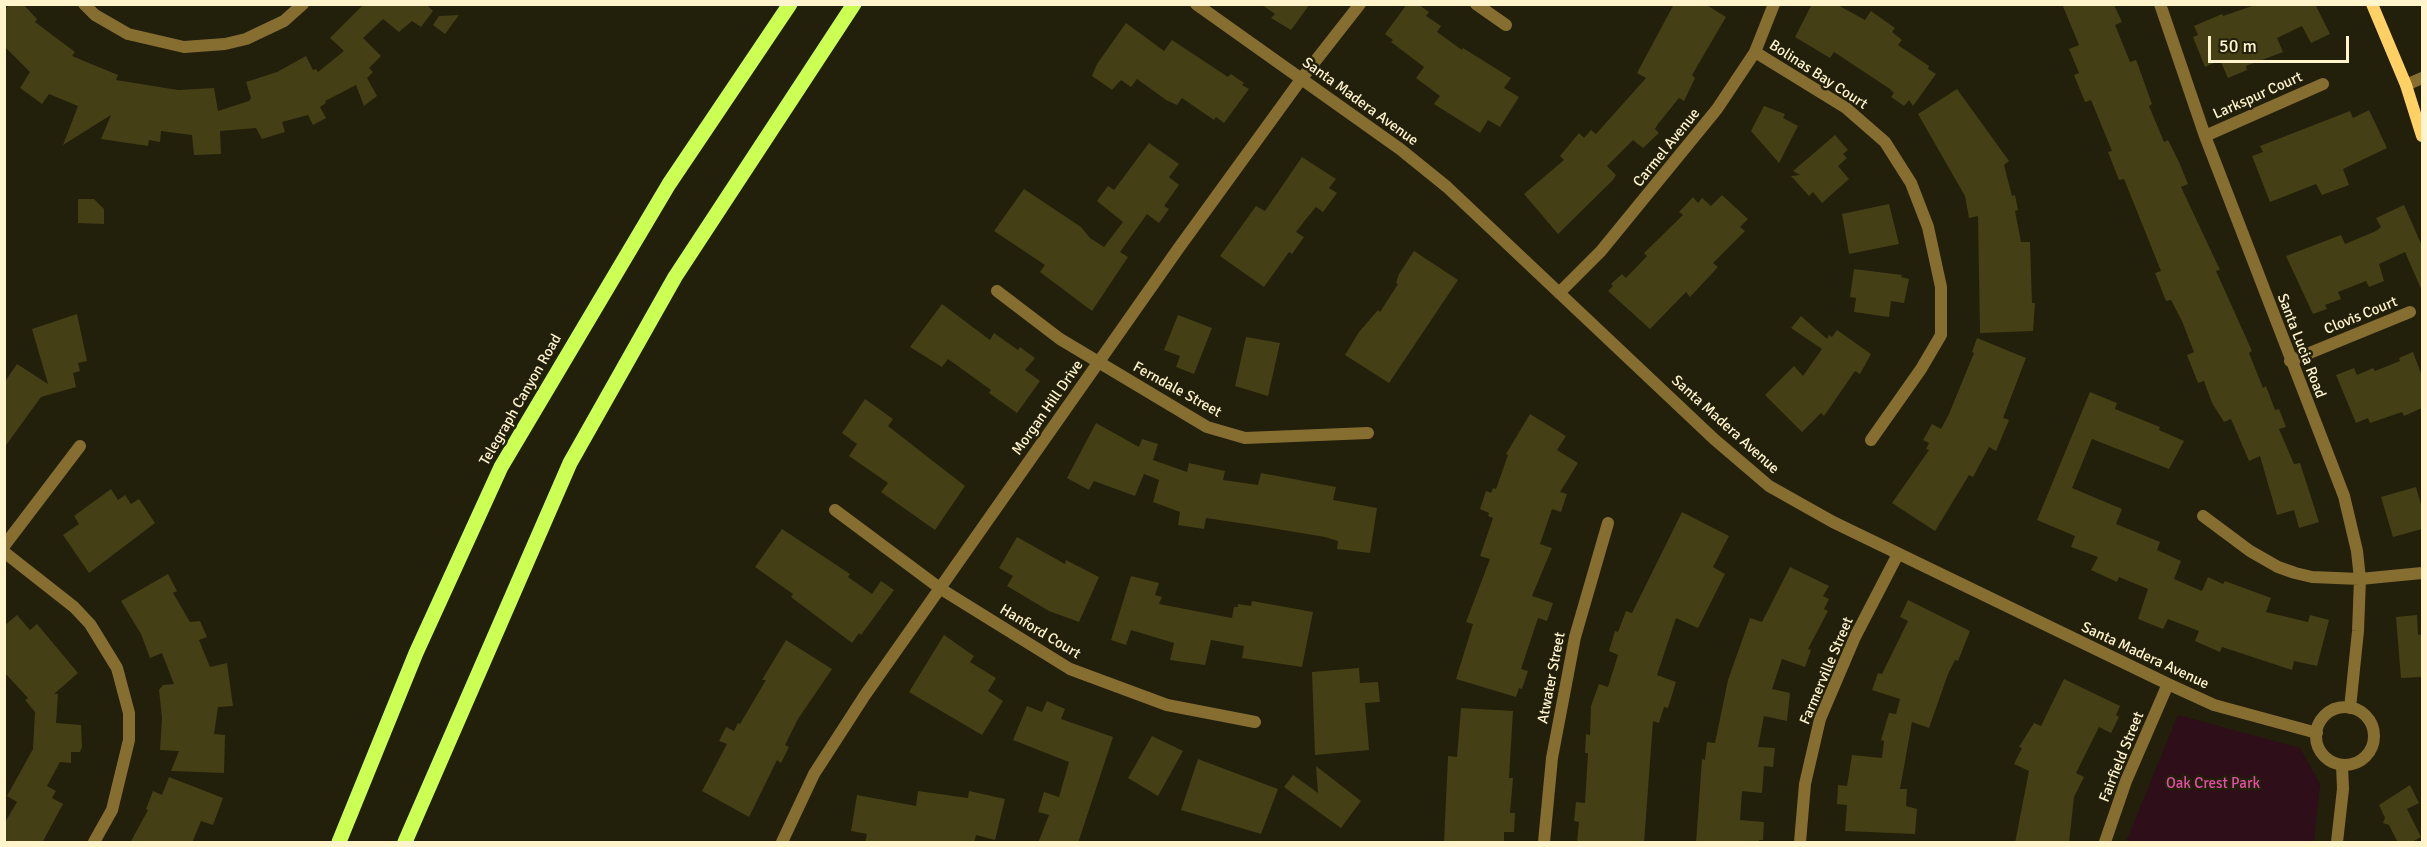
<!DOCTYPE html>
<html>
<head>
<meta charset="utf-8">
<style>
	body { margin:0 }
	#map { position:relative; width:2427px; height:847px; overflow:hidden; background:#221f0b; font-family:Signika,sans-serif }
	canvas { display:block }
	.frame { position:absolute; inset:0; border:6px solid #fff4cc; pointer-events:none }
	.scale { position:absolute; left:2208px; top:36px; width:141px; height:27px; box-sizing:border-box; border:3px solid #fff4cc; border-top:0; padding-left:8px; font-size:18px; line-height:21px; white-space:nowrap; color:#fff4cc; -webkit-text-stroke:4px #221f0b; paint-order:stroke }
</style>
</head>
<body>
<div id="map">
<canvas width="2427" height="847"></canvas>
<div class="frame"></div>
<div class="scale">50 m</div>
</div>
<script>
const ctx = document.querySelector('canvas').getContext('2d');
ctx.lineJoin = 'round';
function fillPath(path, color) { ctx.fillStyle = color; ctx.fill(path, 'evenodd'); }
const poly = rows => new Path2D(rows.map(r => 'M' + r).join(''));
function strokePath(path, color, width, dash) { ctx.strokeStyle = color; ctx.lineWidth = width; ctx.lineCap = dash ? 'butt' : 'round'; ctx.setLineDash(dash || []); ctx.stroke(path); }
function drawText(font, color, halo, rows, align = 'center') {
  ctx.font = font + ' Signika,sans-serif'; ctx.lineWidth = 5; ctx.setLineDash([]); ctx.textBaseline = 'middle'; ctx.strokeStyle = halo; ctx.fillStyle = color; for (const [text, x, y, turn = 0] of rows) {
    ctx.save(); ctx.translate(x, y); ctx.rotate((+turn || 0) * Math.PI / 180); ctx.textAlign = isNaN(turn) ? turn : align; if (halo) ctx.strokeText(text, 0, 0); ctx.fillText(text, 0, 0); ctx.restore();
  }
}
fillPath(poly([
	[2178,715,2300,748,2320,784,2314,842,2126,842]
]), '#2d0e19');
fillPath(poly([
	[10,4,23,4,37,19,35,22,75,52,72,56,118,75,116,80,178,90,214,88,218,111,249,101,251,98,246,82,277,72,306,56,313,70,316,69,318,72,344,51,330,38,364,4,426,4,433,11,421,27,412,21,399,32,383,19,363,38,381,56,369,68,373,72,367,78,377,96,364,106,356,85,325,101,326,103,320,107,326,118,313,125,308,115,282,122,285,132,262,139,256,128,220,131,221,154,194,155,192,135,161,131,160,142,149,140,148,146,101,139,111,115,63,145,78,106,49,94,42,104,20,88,30,72,4,46,4,10],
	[1261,4,1310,4,1291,30,1271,18,1275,14],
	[1407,4,1418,4,1429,12,1426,16,1441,26,1437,32,1462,50,1463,48,1511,78,1504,88,1519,97,1500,127,1488,120,1480,133,1434,104,1440,96,1416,78,1424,67,1391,42,1393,40,1385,34],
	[1674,4,1705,4,1726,17,1692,75,1695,78,1684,101,1679,98,1658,124,1655,129,1659,133,1643,148,1633,140,1607,166,1616,175,1613,180,1558,234,1524,194,1564,160,1560,156,1579,133,1584,138,1591,130,1596,134,1646,78,1637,73],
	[1812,4,1836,4,1865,20,1871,11,1895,28,1892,32,1902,40,1898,45,1929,66,1928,69,1936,74,1913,106,1909,100,1904,106,1891,97,1894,93,1890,89,1834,52,1830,58,1795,37],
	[2062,4,2114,5,2122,22,2115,25,2130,62,2136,60,2138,65,2152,104,2149,106,2164,142,2168,140,2179,162,2188,184,2181,187,2220,270,2216,271,2252,351,2249,353,2263,388,2266,386,2275,410,2279,409,2286,427,2279,429,2294,464,2300,463,2319,522,2299,528,2294,510,2277,515,2260,456,2249,461,2231,419,2224,422,2212,403,2204,381,2198,383,2187,355,2194,352,2182,321,2171,300,2166,301,2155,273,2161,271,2124,179,2119,180,2108,152,2112,151,2091,100,2085,102,2074,75,2079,73,2069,49,2079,45],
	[2258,4,2315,4,2330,34,2311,43,2302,26,2277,38,2283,52,2246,66,2247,70,2228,78,2220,60,2205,67,2193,37,2198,35,2194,26,2222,14,2223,16],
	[459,15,445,34,433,25,439,16],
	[1126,23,1164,51,1172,40,1228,77,1231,74,1244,83,1242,85,1249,89,1224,123,1216,117,1214,120,1182,98,1177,105,1166,100,1137,79,1131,87,1121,80,1112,90,1092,76,1097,64],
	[1957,89,2009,161,2004,165,2012,196,2015,195,2018,210,2015,211,2021,242,2030,242,2032,303,2035,303,2033,331,1980,333,1978,216,1969,218,1965,196,1918,114],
	[1764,106,1785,114,1783,118,1798,126,1779,163,1751,131],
	[2369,110,2387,148,2343,169,2349,185,2322,195,2316,184,2270,202,2252,156,2263,152,2260,146,2350,111,2353,118],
	[1835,135,1848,150,1843,154,1847,158,1838,166,1849,179,1822,203,1813,192,1809,196,1791,176,1800,175,1793,171],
	[1149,143,1179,164,1169,177,1179,185,1164,206,1169,209,1159,223,1147,214,1120,252,1128,257,1092,311,1040,272,1045,265,994,231,1024,189,1081,227,1090,238,1104,247,1123,222,1097,201,1108,186,1114,190],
	[1302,157,1336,179,1329,188,1337,193,1323,212,1316,207,1306,219,1296,232,1304,237,1292,254,1289,252,1264,287,1220,256,1256,206,1265,211],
	[1722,195,1748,219,1740,227,1745,231,1713,263,1718,267,1690,297,1686,292,1650,329,1608,291,1613,286,1611,284,1622,274,1626,278,1647,256,1644,253,1683,215,1679,212,1693,197,1698,203,1702,198,1711,206],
	[78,199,94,199,104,209,104,224,78,223],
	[1889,204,1899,244,1849,254,1842,214],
	[2404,205,2422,246,2422,291,2405,252,2379,264,2384,281,2369,287,2366,281,2338,292,2341,299,2325,305,2327,309,2313,314,2286,256,2341,235,2345,244,2376,231,2381,227,2376,218],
	[1414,251,1458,280,1389,383,1345,355,1359,332,1378,310,1380,312,1398,284,1396,283,1399,274],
	[1854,269,1902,275,1901,277,1909,279,1904,303,1891,301,1889,317,1854,312,1856,298,1850,297],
	[942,304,990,340,994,333,1018,350,1020,347,1035,358,1025,370,1040,381,1017,413,989,393,991,390,948,359,942,367,910,347],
	[77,314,87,361,78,363,80,371,73,373,76,387,41,397,4,448,4,383,17,364,48,384,32,329],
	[1178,315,1212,328,1194,374,1176,367,1180,356,1164,350],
	[1801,316,1827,339,1829,335,1832,337,1837,330,1871,354,1860,374,1855,371,1824,416,1821,413,1802,432,1765,395,1794,366,1803,376,1822,349,1791,328],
	[1246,337,1280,343,1268,396,1235,386],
	[1977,338,2026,358,2003,418,2009,420,1996,451,1989,447,1973,477,1969,475,1935,531,1892,503,1929,450,1926,449,1929,443,1923,440,1932,424,1941,429,1949,414,1974,353,1972,352],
	[2413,352,2422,376,2422,408,2404,416,2402,412,2370,423,2368,418,2356,423,2336,375,2354,368,2357,375,2373,368,2375,371,2400,361,2399,358],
	[2090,392,2117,403,2115,409,2160,427,2159,430,2184,441,2169,469,2092,439,2072,488,2122,509,2116,524,2160,542,2157,550,2181,561,2174,579,2202,591,2208,577,2223,584,2225,581,2271,598,2266,612,2308,622,2310,615,2329,620,2317,666,2294,661,2292,670,2222,647,2220,652,2195,641,2199,631,2168,619,2163,629,2138,619,2148,589,2119,577,2117,582,2091,570,2098,557,2071,547,2075,536,2037,520],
	[865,399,893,419,888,426,965,486,935,530,881,492,888,483,849,456,857,444,842,433],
	[1530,414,1566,436,1557,450,1578,463,1560,492,1567,494,1561,512,1552,509,1540,544,1552,548,1532,596,1553,603,1547,621,1538,618,1521,669,1528,671,1522,689,1519,688,1516,697,1456,679,1473,624,1466,622,1490,559,1480,556,1493,518,1488,516,1489,513,1480,509,1486,491,1491,493,1493,488,1496,489,1508,455,1506,454],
	[1096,423,1139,447,1142,439,1158,444,1153,460,1187,472,1189,463,1225,471,1223,480,1258,485,1261,473,1336,487,1333,500,1377,508,1370,553,1337,549,1338,541,1325,537,1259,526,1206,518,1204,529,1178,525,1180,512,1153,502,1159,480,1144,474,1135,496,1094,481,1089,490,1067,478],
	[2416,487,2422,508,2422,529,2393,537,2381,497],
	[111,489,118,500,125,495,131,504,139,499,155,523,89,573,63,535,79,524,74,516],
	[1682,512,1729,536,1713,567,1725,574,1698,628,1676,618,1657,675,1676,682,1668,708,1664,707,1659,723,1653,721,1644,843,1577,843,1579,822,1574,821,1576,802,1585,803,1588,753,1585,753,1586,734,1590,735,1591,706,1599,684,1608,687,1618,655,1609,651,1615,631,1618,632,1626,611,1632,613],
	[782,529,850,574,848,577,872,594,881,581,894,590,861,635,859,633,852,643,791,597,793,594,755,567],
	[1017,537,1065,564,1066,560,1099,577,1079,622,1049,611,1007,586,1013,576,999,568],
	[1790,567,1829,586,1823,596,1829,599,1824,609,1828,611,1808,649,1811,650,1805,667,1782,659,1772,689,1790,693,1787,721,1764,716,1758,747,1775,748,1773,767,1764,766,1762,793,1742,791,1740,820,1764,822,1763,840,1759,840,1759,843,1696,843,1702,759,1705,760,1707,742,1715,743,1728,680,1750,618,1762,622],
	[168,574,177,591,173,593,190,622,200,621,207,637,199,640,210,667,227,663,233,706,218,707,214,734,225,735,224,773,171,771,179,751,160,750,162,718,159,690,163,685,174,684,162,653,150,658,141,634,121,601],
	[1131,576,1159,583,1155,595,1162,597,1159,604,1232,618,1234,607,1238,607,1238,604,1251,606,1252,601,1313,612,1302,667,1242,658,1244,646,1211,640,1205,665,1170,660,1174,643,1131,630,1126,645,1111,640],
	[1908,600,1970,631,1958,661,1955,660,1948,674,1929,728,1912,722,1900,789,1907,789,1906,806,1917,809,1915,834,1845,831,1847,805,1837,804,1838,785,1847,786,1852,755,1882,758,1884,741,1881,740,1889,713,1896,714,1900,699,1872,690,1878,673,1882,674,1908,621,1900,617],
	[17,615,30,630,37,624,78,673,54,694,58,694,56,723,81,725,82,747,80,752,71,752,71,763,60,762,47,786,56,791,52,798,63,804,42,843,4,843,4,824,17,802,7,796,33,749,35,712,25,700,28,698,4,672,4,626],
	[2417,615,2418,635,2422,634,2422,677,2401,678,2396,617],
	[944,635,974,656,970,662,996,678,988,691,1003,701,982,735,909,692],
	[786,640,832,669,798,719,785,745,789,747,781,763,777,760,749,817,702,791,727,744,719,741,726,727,734,731,738,723,740,724,766,680,762,680],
	[1359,668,1360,683,1378,682,1380,702,1365,703,1369,750,1315,755,1312,672],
	[2064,679,2120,706,2116,715,2119,717,2111,733,2099,727,2076,773,2084,777,2074,797,2069,843,2015,843,2029,771,2014,764,2022,748,2019,747,2034,723,2041,726],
	[1047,701,1065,709,1061,719,1113,737,1078,843,1038,843,1049,815,1038,812,1044,792,1059,797,1069,762,1013,740,1027,706,1042,712],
	[1461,708,1513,711,1509,778,1513,778,1510,813,1515,813,1514,832,1504,832,1504,843,1444,843,1448,756,1457,757],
	[1152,736,1183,751,1158,796,1128,778],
	[1198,759,1278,789,1261,834,1181,810],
	[1316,766,1361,801,1341,828,1284,787,1293,775,1318,793],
	[169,777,223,798,213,825,201,821,192,843,130,843,148,810,146,809,153,791,162,795],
	[2410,785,2419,803,2407,809,2421,837,2410,843,2398,843,2389,825,2383,823,2385,818,2379,805],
	[918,791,968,798,969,791,1005,799,995,840,976,835,974,843,865,843,867,834,851,831,857,795,916,806]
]), '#453f15');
strokePath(poly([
	[84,4,95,15,128,34,184,47,225,44,246,39,284,21,303,4],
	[1196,4,1400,149,1447,187,1714,439,1769,486,1833,522,2168,684,2214,705,2317,733],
	[1476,4,1506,25],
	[2160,4,2205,136,2344,496,2357,551,2360,579,2358,631,2350,708],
	[1755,52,1846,108,1885,142,1911,183,1928,227,1941,287,1941,335,1921,369,1871,440],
	[2406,85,2422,78],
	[2205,136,2323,84],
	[997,291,1060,339,1207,427,1245,438,1368,433],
	[1559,293,1601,251,1717,109,1755,52,1774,4],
	[2290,361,2410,312],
	[835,510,941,589,1070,669,1167,705,1255,722],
	[2203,516,2250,551,2278,567,2295,573,2312,577,2360,579,2422,573],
	[4,546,80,446],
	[4,552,74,607,90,624,117,668,129,713,129,740,112,810,94,842],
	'2316 736a29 29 0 1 1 58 0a29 29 0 1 1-58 0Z',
	[782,842,814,774,865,695,1178,249,1302,78,1360,4],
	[1544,842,1552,758,1575,637,1608,523],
	[1800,842,1805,784,1820,719,1855,637,1898,554],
	[2105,842,2126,781,2168,684],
	[2337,842,2343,789,2342,765]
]), '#866e31', 12);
strokePath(poly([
	[2372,4,2406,85,2422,136]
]), '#ffd063', 12);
strokePath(poly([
	[339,842,416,653,501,467,669,184,790,4],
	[405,842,570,463,675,277,854,4]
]), '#cbff53', 15);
drawText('15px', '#fff4cc', '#221f0b', [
	["Bolinas Bay Court",1818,75,33],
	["Larkspur Court",2258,96,-24],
	["Santa Madera Avenue",1360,102,36],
	["Carmel Avenue",1667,148,-51],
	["Clovis Court",2361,316,-22],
	["Santa Lucia Road",2301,346,69],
	["Ferndale Street",1177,390,29],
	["Telegraph Canyon Road",521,400,-60],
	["Morgan Hill Drive",1048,408,-55],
	["Santa Madera Avenue",1725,425,42],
	["Hanford Court",1040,632,31],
	["Santa Madera Avenue",2145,656,25],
	["Farmerville Street",1827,671,-67],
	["Atwater Street",1552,678,-79],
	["Fairfield Street",2122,757,-68]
]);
drawText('15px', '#ea4da7', '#221f0b', [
	["Oak Crest Park",2213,784]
]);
</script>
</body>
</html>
